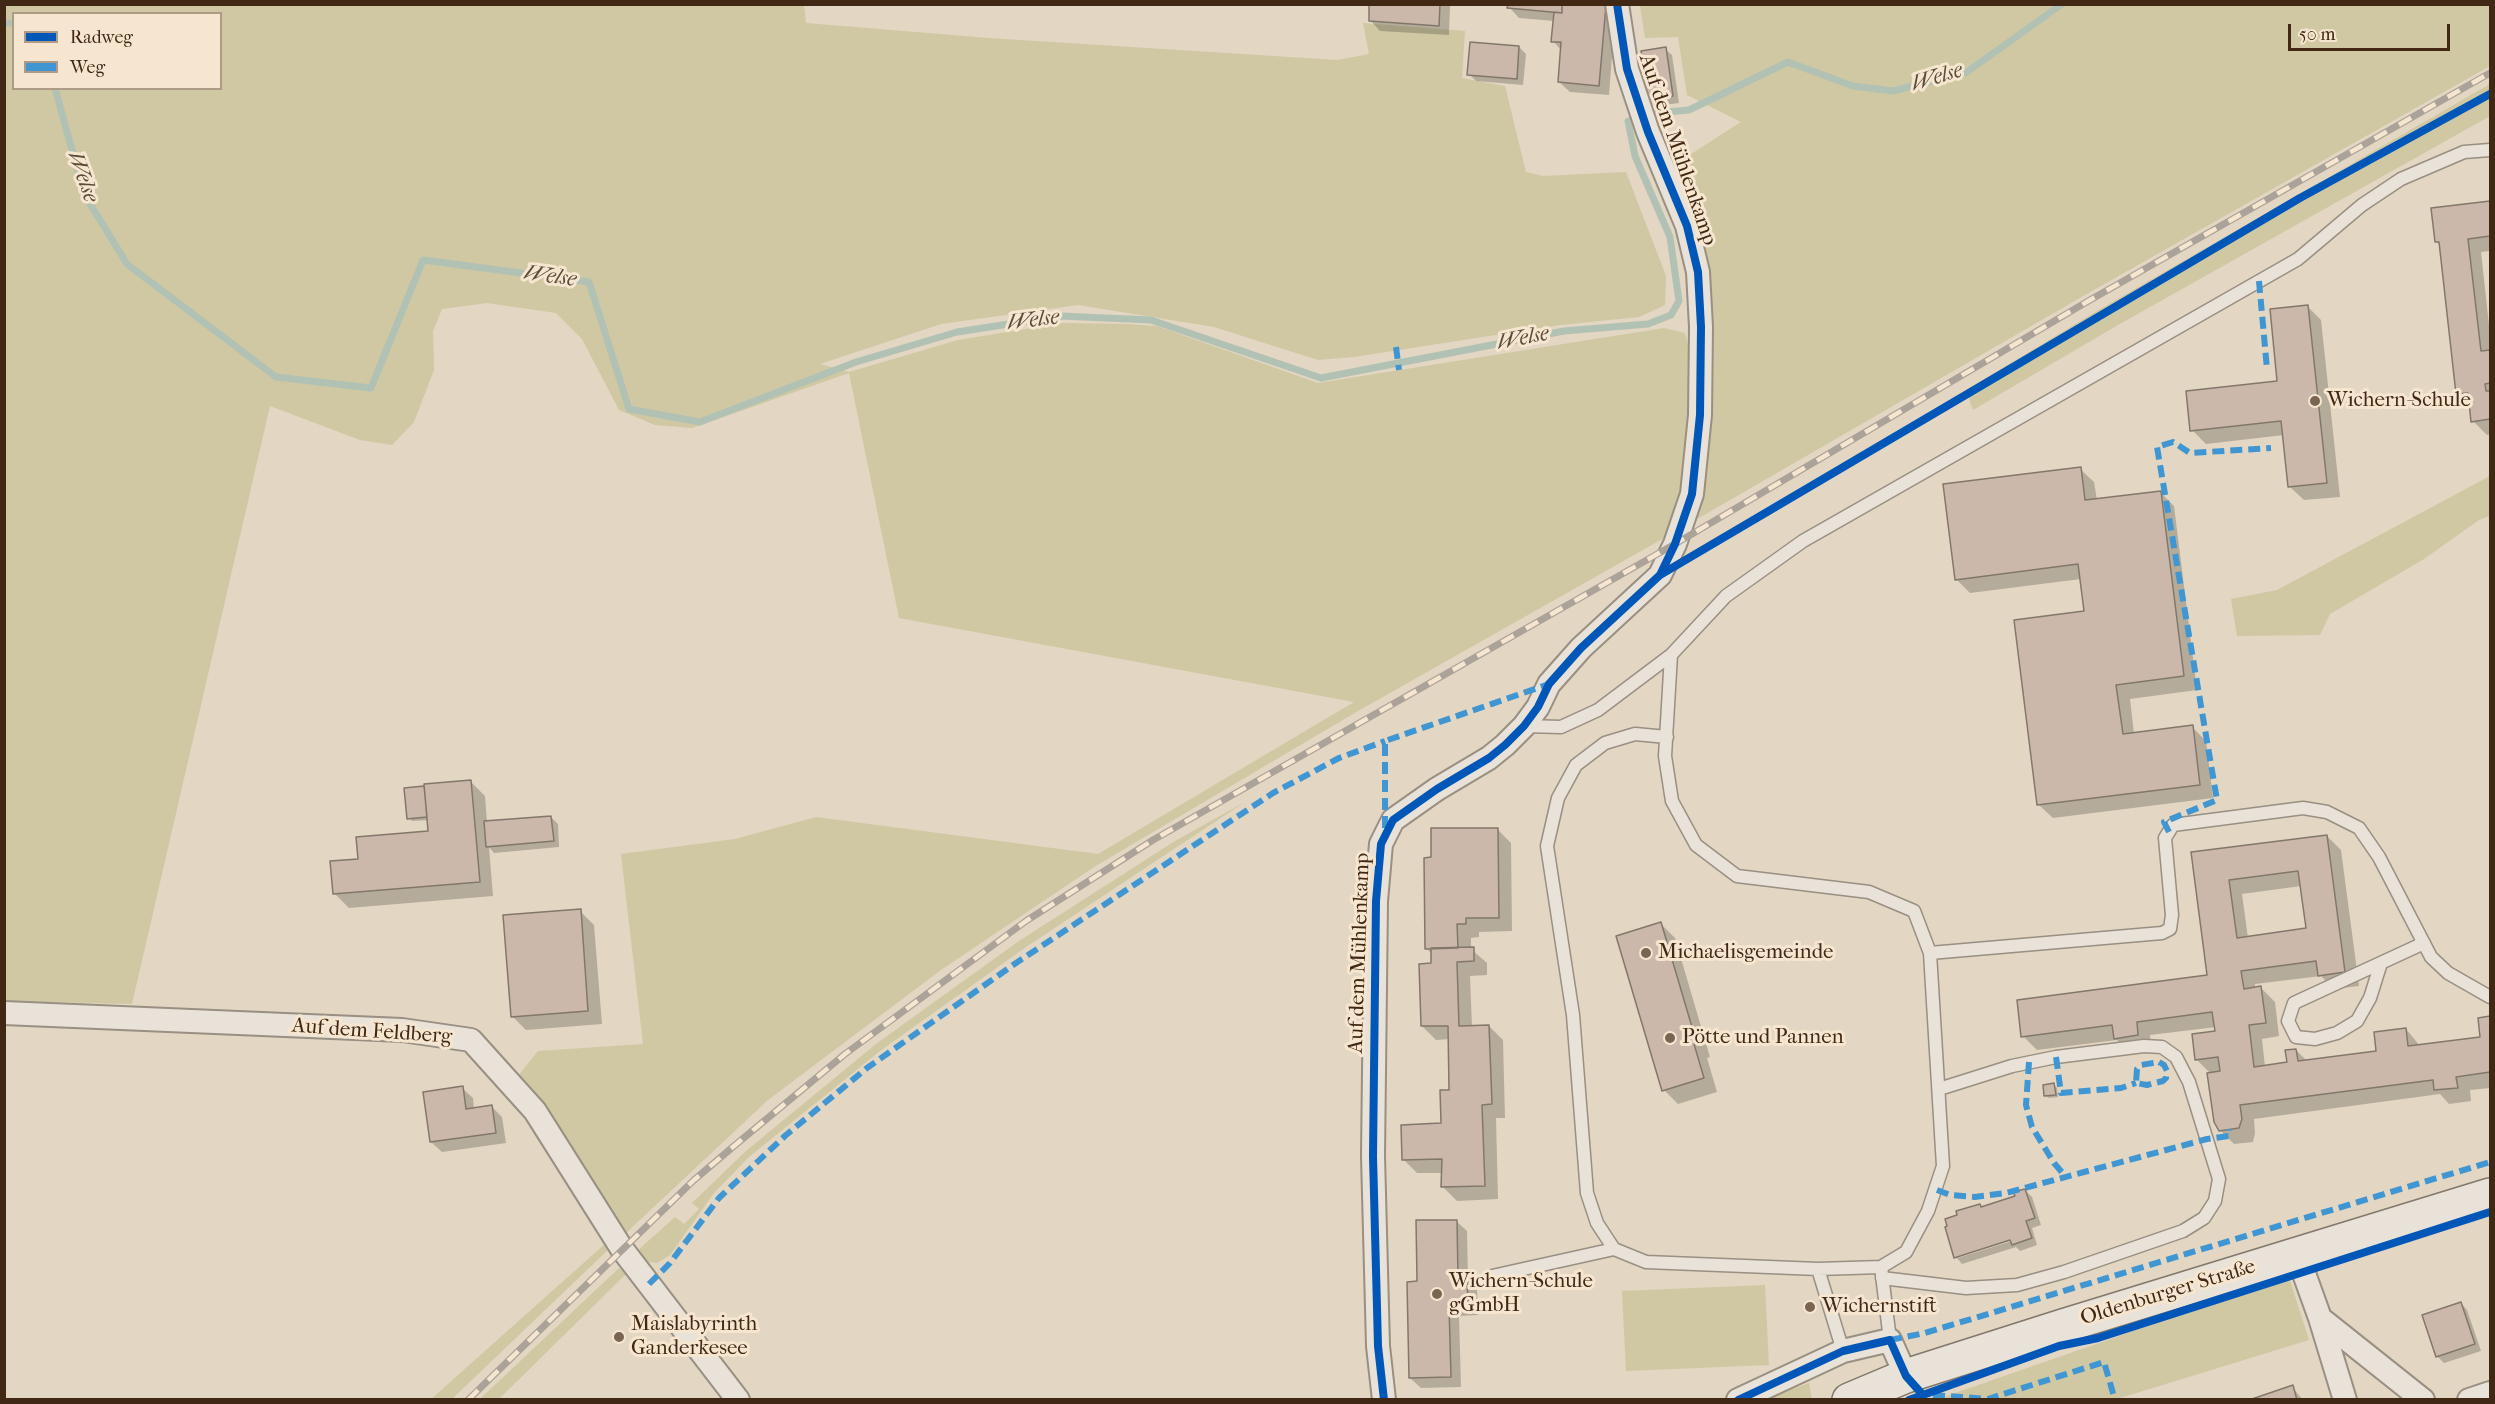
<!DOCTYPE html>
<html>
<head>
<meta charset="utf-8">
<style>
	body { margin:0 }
	#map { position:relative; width:2495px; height:1404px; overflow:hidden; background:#e3d6c2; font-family:"IM FELL French Canon",serif }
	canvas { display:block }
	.frame { position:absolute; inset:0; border:6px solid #412815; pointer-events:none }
	.legend { position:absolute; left:12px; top:12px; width:210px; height:78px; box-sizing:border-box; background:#f6e6cf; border:2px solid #ae9a85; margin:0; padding:8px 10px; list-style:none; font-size:18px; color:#412815 }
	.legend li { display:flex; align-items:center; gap:12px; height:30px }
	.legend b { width:30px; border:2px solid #ae9a85 }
	.scale { position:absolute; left:2288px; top:24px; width:162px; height:27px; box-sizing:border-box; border:3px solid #412815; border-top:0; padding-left:8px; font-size:18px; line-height:21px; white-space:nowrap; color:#412815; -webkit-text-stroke:4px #f6e6cf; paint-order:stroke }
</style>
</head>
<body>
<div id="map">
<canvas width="2495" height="1404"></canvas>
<div class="frame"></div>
<ul class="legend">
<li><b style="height:8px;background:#0057b8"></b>Radweg</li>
<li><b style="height:8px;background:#3f96d3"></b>Weg</li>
</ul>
<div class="scale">50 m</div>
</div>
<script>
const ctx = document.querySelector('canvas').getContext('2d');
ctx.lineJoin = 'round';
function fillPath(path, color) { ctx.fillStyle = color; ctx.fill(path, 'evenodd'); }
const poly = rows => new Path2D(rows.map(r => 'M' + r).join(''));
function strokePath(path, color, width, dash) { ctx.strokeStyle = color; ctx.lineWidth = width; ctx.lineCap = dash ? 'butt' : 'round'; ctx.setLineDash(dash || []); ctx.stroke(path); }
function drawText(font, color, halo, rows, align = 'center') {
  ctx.font = font + ' "IM FELL French Canon",serif'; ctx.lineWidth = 6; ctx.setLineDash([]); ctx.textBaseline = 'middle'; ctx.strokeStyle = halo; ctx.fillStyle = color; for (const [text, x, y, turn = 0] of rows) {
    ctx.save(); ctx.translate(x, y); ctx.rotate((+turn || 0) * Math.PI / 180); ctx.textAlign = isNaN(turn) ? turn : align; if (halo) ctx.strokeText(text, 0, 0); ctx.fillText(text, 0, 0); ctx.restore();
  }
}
fillPath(poly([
	[804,4,806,23,989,38,1337,60,1369,54,1363,23,1465,31,1462,78,1505,86,1526,172,1543,176,1626,172,1666,276,1665,305,1639,317,1560,325,1354,357,1318,360,1214,327,1078,305,941,324,820,364,849,372,958,340,1063,323,1127,324,1157,326,1318,383,1664,328,1685,333,1692,360,1685,491,1673,533,1358,711,1094,867,941,970,768,1100,626,1233,541,1105,518,1076,538,1051,643,1044,621,854,735,839,816,817,1098,854,1354,702,899,618,849,373,692,428,655,425,619,410,582,339,556,313,487,303,442,309,433,331,434,370,414,422,392,445,360,440,270,406,132,1004,5,1001,5,5],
	[14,14,220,14,220,88,14,88],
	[1640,5,2490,5,2490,66,2085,295,1692,522,1698,502,1704,499,1710,394,1711,284,1702,229,1677,163,1741,122,1687,95,1678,37,1645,38],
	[2490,84,2490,116,2118,325,1973,410,1966,390,2107,305],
	[2490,476,2490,516,2479,520,2424,559,2330,614,2320,635,2237,636,2231,599,2277,590],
	[1245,802,1026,947,880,1051,749,1157,714,1193,670,1255,657,1263,647,1262,636,1252,675,1217,684,1224,699,1209,692,1203,746,1151,876,1044,1019,941,1175,841],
	[606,1243,610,1248,452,1399,430,1400],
	[619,1268,626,1274,499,1399,480,1399],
	[2289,1277,2309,1340,2117,1399,1938,1399],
	[1765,1285,1769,1365,1626,1371,1622,1291],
	[1809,1383,1812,1399,1766,1399]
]), '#cfc8a3');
fillPath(poly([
	[1371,4,1450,4,1449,35,1380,31,1370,20],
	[1509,7,1605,7,1615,17,1609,95,1570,92,1559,82,1562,51,1553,41,1554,21,1519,18],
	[1519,47,1526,54,1523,85,1476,81,1469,74],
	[1665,49,1672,55,1679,103,1656,106,1649,99],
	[2490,202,2490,251,2481,252,2490,334,2490,434,2487,435,2473,421,2471,407,2458,394,2441,246,2437,242,2433,209],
	[2307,306,2321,320,2340,497,2304,500,2290,487,2284,435,2206,444,2192,430,2279,382],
	[2080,469,2094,482,2097,500,2160,492,2174,506,2197,690,2130,699,2134,734,2192,727,2206,741,2213,798,2053,818,2039,805,2085,612,2081,579,1970,593,1956,579],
	[471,782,485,796,487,822,551,817,558,824,559,847,494,853,489,847,493,896,349,908,335,894,360,860,430,832,429,820,412,821,409,818,423,788,427,791],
	[1497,829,1511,843,1512,931,1479,932,1479,937,1471,938,1471,949,1487,963,1487,975,1470,976,1472,1027,1489,1026,1503,1040,1505,1118,1496,1118,1498,1199,1457,1201,1443,1187,1443,1173,1417,1173,1403,1159,1443,1125,1451,1091,1450,1039,1436,1040,1422,1026,1433,965,1432,954,1426,948,1433,859],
	[2327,836,2341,850,2359,986,2334,989,2321,976,2255,984,2255,989,2261,988,2275,1002,2279,1036,2262,1039,2265,1067,2288,1064,2296,1050,2307,1061,2378,1052,2406,1029,2420,1046,2482,1038,2480,1019,2490,1018,2490,1088,2470,1090,2471,1101,2449,1104,2440,1094,2254,1119,2255,1133,2253,1142,2234,1144,2220,1130,2211,1074,2197,1060,2216,1032,2216,1027,2150,1035,2151,1049,2129,1052,2117,1040,2037,1050,2023,1036,2209,977,2193,854],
	[2301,886,2307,929,2248,938,2242,894],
	[580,911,594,925,602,1024,526,1030,512,1016],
	[1661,924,1675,938,1710,1057,1707,1058,1717,1092,1678,1104,1664,1090],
	[2054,1085,2057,1088,2058,1097,2049,1098,2046,1096],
	[462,1088,473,1098,474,1109,492,1107,502,1117,506,1143,442,1152,431,1142],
	[2025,1190,2032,1197,2041,1225,2032,1228,2037,1245,2020,1251,2016,1247,1962,1264,1956,1257,1982,1208,2016,1197],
	[2017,1236,2018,1239,1958,1258,1958,1255],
	[1456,1221,1467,1231,1468,1279,1477,1288,1478,1315,1459,1316,1461,1387,1421,1388,1410,1378,1419,1283],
	[2461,1303,2467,1310,2481,1351,2444,1363,2437,1356],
	[2292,1387,2303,1400,2254,1400]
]), '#0003');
strokePath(poly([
	[4,23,14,23],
	[55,88,84,194,127,264,276,377,371,388,423,260,589,282,629,409,700,422,856,362,957,332,1061,316,1151,320,1321,378,1564,331,1648,324,1671,315,1679,301,1670,237,1635,156,1628,121,1654,113,1689,110,1788,62,1853,86,1893,91,1967,72,2062,4]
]), '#b1c2b4', 7);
const building = poly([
	[1369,4,1440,4,1439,26,1369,21,1369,4],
	[1508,4,1562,4,1562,13,1507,8,1508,4],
	[1562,4,1606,5,1599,86,1558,82,1561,42,1551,42,1554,12,1562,13,1562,4],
	[1470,42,1519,46,1517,79,1467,75,1470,42],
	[1666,47,1673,96,1648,100,1641,51,1666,47],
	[2490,201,2490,236,2468,239,2481,351,2490,350,2490,383,2485,384,2486,391,2490,391,2490,419,2471,422,2468,393,2456,394,2439,242,2435,242,2431,208,2490,201],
	[2308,305,2327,483,2288,487,2281,421,2190,431,2186,391,2277,381,2270,309,2308,305],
	[2081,467,2085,500,2161,491,2184,676,2116,685,2123,734,2193,725,2200,785,2037,805,2014,620,2084,611,2078,564,1955,580,1943,484,2081,467],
	[471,780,480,882,333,894,330,861,358,859,356,837,428,831,424,784,471,780],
	[424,786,427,817,407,819,404,788,424,786],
	[551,816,554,841,486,847,484,821,551,816],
	[1431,828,1498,828,1499,918,1466,918,1466,924,1457,924,1458,948,1425,949,1424,858,1431,857,1431,828],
	[2327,835,2345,972,2318,976,2316,961,2241,971,2244,989,2261,986,2266,1023,2249,1025,2254,1067,2287,1062,2285,1050,2296,1049,2298,1061,2376,1051,2374,1032,2406,1028,2408,1046,2480,1037,2478,1018,2490,1016,2490,1072,2456,1077,2458,1088,2434,1090,2433,1080,2240,1105,2242,1119,2239,1128,2219,1131,2214,1122,2207,1073,2220,1071,2218,1057,2195,1060,2192,1034,2215,1031,2212,1012,2137,1022,2138,1035,2114,1039,2112,1025,2021,1037,2017,1000,2207,975,2191,852,2327,835],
	[2298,871,2306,928,2237,938,2229,880,2298,871],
	[581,909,588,1011,511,1017,503,915,581,909],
	[1661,922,1697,1044,1694,1044,1704,1078,1662,1091,1616,936,1661,922],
	[1474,947,1474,961,1457,962,1459,1026,1489,1025,1492,1104,1482,1105,1485,1186,1441,1187,1442,1159,1402,1160,1401,1125,1441,1123,1440,1090,1449,1090,1448,1026,1421,1026,1419,964,1431,963,1431,948,1474,947],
	[2054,1083,2056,1095,2044,1096,2043,1085,2054,1083],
	[463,1086,466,1109,492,1105,496,1133,430,1142,423,1092,463,1086],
	[2025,1189,2035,1218,2026,1221,2032,1238,2012,1245,2010,1240,1954,1258,1945,1227,1947,1226,1945,1219,1957,1215,1956,1211,1980,1204,1981,1207,2015,1196,2013,1192,2025,1189],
	[1416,1220,1457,1220,1458,1277,1467,1276,1468,1305,1449,1306,1451,1377,1409,1378,1407,1282,1417,1281,1416,1220],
	[2461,1302,2475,1344,2436,1357,2422,1315,2461,1302],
	[2293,1385,2297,1400,2249,1400,2293,1385]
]);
fillPath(building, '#cbb8ab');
strokePath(building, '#82776b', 1.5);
const service = poly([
	[1671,655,1665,756,1672,801,1696,845,1737,876,1869,892,1914,911,1930,953,1943,1166,1928,1211,1906,1252,1881,1267],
	[1524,726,1561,727,1598,710,1671,655,1726,596,1803,541,2298,259,2362,205,2401,179,2464,152,2490,150],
	[1667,737,1635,734,1605,743,1576,765,1558,798,1547,846,1573,1015,1587,1193,1597,1223,1614,1249,1646,1262,1818,1269],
	[1930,953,2162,933,2170,929,2172,915,2165,838,2173,825,2303,808,2327,812,2359,828,2379,857,2431,957,2448,973,2490,997],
	[2381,963,2370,998,2357,1021,2337,1033,2315,1039,2296,1037,2288,1021,2294,1003,2424,943],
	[1492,1276,1614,1249],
	[1882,1278,1966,1288,2017,1285,2064,1272,2183,1231,2204,1218,2215,1201,2219,1179,2189,1082,2176,1057,2162,1047,2144,1046,2056,1057,2012,1066,1939,1089],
	[1843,1351,1818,1269,1881,1267,1890,1340]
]);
const minor = poly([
	[4,1013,402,1030,471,1040,535,1111,622,1249,738,1400],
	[2297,1254,2320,1318,2345,1400],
	[2320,1318,2423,1400],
	[1384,1400,1378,1346,1373,1156,1376,901,1381,844,1393,820,1437,789,1489,758,1505,745,1524,726,1538,707,1549,684,1581,648,1660,575,1675,544,1692,494,1700,415,1701,327,1698,272,1687,226,1648,132,1627,69,1617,4],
	[1738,1400,1843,1351,1890,1340,1906,1376],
	[2469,1400,2490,1393]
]);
const secondary = poly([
	[1849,1400,1906,1376,2063,1326,2490,1195]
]);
strokePath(service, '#998f82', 15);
strokePath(minor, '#998f82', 26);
strokePath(secondary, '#82776b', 36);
strokePath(service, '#e8e2d8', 12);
strokePath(minor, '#e8e2d8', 22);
strokePath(secondary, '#e8e2d8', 33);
const rail = poly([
	[468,1400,694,1180,734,1146,845,1054,1026,921,1153,840,1675,544,2090,300,2490,73]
]);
strokePath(rail, '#aba399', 7);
strokePath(rail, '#f6e6cf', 4.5, [14]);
strokePath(poly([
	[2259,281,2267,369],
	[1396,347,1399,370],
	[1385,828,1385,741,1549,684],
	[2169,832,2164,822,2217,800,2157,447,2173,442,2190,453,2271,448],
	[2056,1057,2061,1093,2121,1088,2136,1083],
	[2029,1062,2026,1105,2032,1127,2054,1163,2066,1177],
	[2159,1062,2164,1065,2167,1071,2166,1078,2163,1081,2147,1085,2136,1083,2137,1069,2141,1065,2159,1062],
	[1937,1190,1950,1195,1975,1197,2006,1193,2207,1139,2229,1136,2229,1129],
	[649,1284,670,1263,719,1198,786,1135,867,1068,1016,963,1273,793,1339,758,1385,741],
	[1890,1340,1925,1333,2490,1162],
	[1933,1395,1988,1399,2104,1362,2115,1400]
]), '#3f96d3', 6, [12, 6]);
strokePath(poly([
	[1660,575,2300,198,2490,94],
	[1384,1400,1378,1346,1373,1156,1376,901,1381,844,1393,820,1437,789,1489,758,1505,745,1524,726,1538,707,1549,684,1581,648,1660,575,1675,544,1692,494,1700,415,1701,327,1698,272,1687,226,1648,132,1627,69,1617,4],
	[1738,1400,1843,1351,1890,1340,1906,1376,1922,1394],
	[1909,1400,2059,1346,2098,1338,2490,1212]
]), '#0057b8', 8);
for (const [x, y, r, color] of [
	[2315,401,6,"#7a6552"],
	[1646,953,6,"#7a6552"],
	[1670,1038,6,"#7a6552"],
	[1437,1294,6,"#7a6552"],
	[1810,1307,6,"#7a6552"],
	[619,1337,6,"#7a6552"]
]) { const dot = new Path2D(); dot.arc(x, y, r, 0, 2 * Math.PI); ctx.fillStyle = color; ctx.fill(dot); strokePath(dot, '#f6e6cf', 2); }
drawText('21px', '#412815', '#f6e6cf', [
	["Auf dem Mühlenkamp",1677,150,71],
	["Auf dem Mühlenkamp",1360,953,-88],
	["Auf dem Feldberg",372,1032,4],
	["Oldenburger Straße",2168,1293,-17]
]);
drawText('21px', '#412815', '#f6e6cf', [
	["Wichern-Schule",2327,401],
	["Michaelisgemeinde",1658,953],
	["Pötte und Pannen",1682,1038],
	["Wichern-Schule",1449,1282],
	["gGmbH",1449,1306],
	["Wichernstift",1822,1307],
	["Maislabyrinth",631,1325],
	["Ganderkesee",631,1349]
], 'left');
drawText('italic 22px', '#584c3b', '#f6e6cf', [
	["Welse",1937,78,-17],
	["Welse",82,177,70],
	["Welse",550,277,8],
	["Welse",1033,321,-7],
	["Welse",1523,339,-11]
]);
</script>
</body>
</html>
